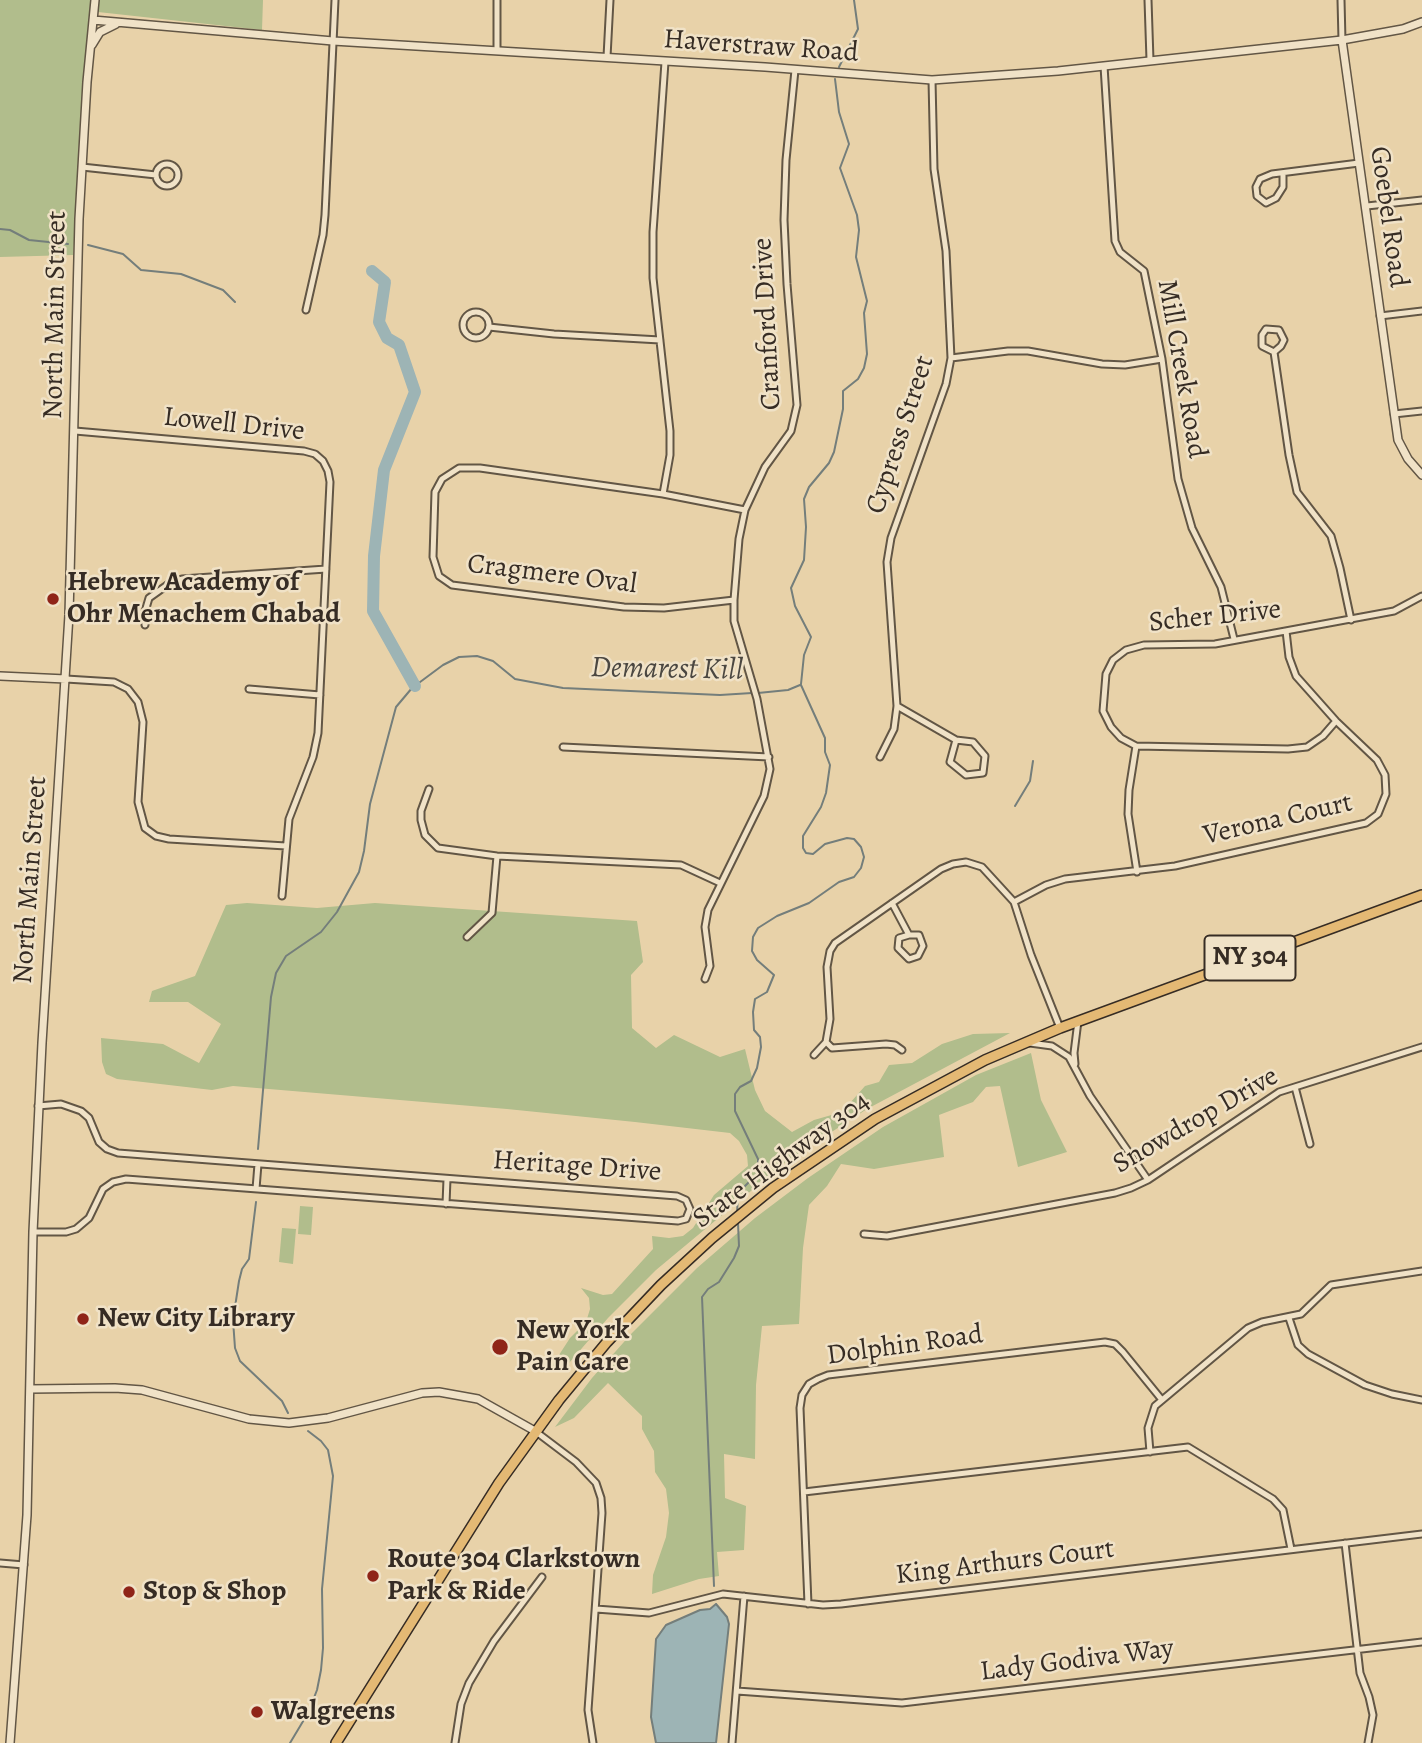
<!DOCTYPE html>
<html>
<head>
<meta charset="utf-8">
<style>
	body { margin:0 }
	canvas { display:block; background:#e8d2a9 }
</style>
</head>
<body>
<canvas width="1422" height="1743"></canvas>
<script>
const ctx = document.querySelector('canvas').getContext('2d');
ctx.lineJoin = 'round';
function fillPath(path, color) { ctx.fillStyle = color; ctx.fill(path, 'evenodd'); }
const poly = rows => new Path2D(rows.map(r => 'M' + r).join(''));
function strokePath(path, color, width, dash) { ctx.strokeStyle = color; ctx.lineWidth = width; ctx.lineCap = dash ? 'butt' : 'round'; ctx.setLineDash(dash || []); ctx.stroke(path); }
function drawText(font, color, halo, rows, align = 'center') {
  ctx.font = font + ' Alegreya,serif'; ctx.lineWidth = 5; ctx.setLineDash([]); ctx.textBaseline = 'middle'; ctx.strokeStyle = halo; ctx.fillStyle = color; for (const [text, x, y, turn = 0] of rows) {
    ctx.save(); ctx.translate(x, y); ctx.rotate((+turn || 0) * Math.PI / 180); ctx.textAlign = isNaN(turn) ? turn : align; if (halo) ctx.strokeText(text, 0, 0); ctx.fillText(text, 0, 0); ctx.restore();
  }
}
fillPath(poly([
	[0,0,94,0,73,255,0,257],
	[99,0,263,0,262,30,98,12],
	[247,903,317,908,375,903,637,921,643,962,631,975,632,1028,656,1048,674,1035,720,1057,745,1049,755,1090,765,1111,792,1132,814,1120,842,1112,865,1086,879,1082,889,1065,912,1063,942,1044,973,1034,1010,1033,867,1109,787,1161,656,1270,608,1318,563,1370,548,1372,570,1338,586,1322,590,1309,589,1298,581,1288,603,1295,612,1294,653,1249,652,1236,669,1238,683,1236,693,1228,714,1195,748,1166,747,1155,739,1141,730,1133,635,1122,507,1109,233,1086,212,1090,117,1079,106,1074,102,1062,101,1038,163,1044,199,1063,221,1024,188,1002,149,1002,152,991,195,976,226,905],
	[1031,1053,1041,1100,1067,1152,1018,1167,1000,1086,986,1087,973,1102,939,1115,944,1157,874,1169,841,1164,827,1186,809,1205,803,1248,799,1324,762,1326,756,1385,755,1459,724,1454,725,1498,746,1506,744,1550,717,1552,719,1576,699,1579,652,1594,653,1575,666,1537,669,1513,666,1489,655,1472,654,1451,642,1429,642,1416,608,1383,574,1418,555,1427,592,1378,631,1334,697,1268,755,1218,808,1178,883,1127,976,1075],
	[300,1206,313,1207,311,1235,298,1234],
	[282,1228,296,1229,293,1264,279,1262]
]), '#b1bd8c');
const water = poly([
	[716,1604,727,1617,729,1624,716,1743,656,1743,651,1717,656,1639,666,1625,700,1610,710,1609,716,1604]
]);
fillPath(water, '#9db4b5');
strokePath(water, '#747e7b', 2);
strokePath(poly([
	[839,67,858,29,854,0],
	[0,229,10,230,29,240,68,244],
	[88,245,123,254,141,270,181,274,223,290,235,302],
	[801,684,804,655,811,637,795,606,791,588,804,560,806,527,804,499,809,487,829,463,834,452,843,409,843,391,858,379,864,368,867,354,864,313,867,301,856,257,859,230,857,215,840,168,849,144,839,112,835,79],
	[758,693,788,690,800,685],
	[1015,806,1030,781,1033,761],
	[258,1149,271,997,276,973,286,956,321,932,337,912,359,872,364,851,370,804,396,707,412,688,443,665,459,657,477,656,493,661,515,679,563,688,720,695,752,693],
	[256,1202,249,1259,242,1269,239,1281,233,1320,235,1348,240,1361,282,1401,288,1413],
	[737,1214,738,1193,758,1173,758,1159,735,1111,735,1094,740,1087,751,1081,757,1068,761,1047,760,1037,754,1030,753,1012,755,999,767,992,774,975,757,960,752,951,753,937,758,928,777,916,809,903,839,882,854,877,861,868,864,857,861,847,854,839,847,838,825,844,813,854,806,853,803,848,803,836,821,807,826,793,830,765,825,752,825,738,801,685],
	[714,1586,702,1297,708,1289,719,1282,734,1258,739,1246,738,1223],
	[290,1743,308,1713,317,1690,321,1670,323,1648,322,1589,333,1476,328,1450,321,1441,308,1431]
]), '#747e7b', 2);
strokePath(poly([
	[372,271,385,282,379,322,387,338,399,345,415,392,384,470,374,556,373,611,415,686]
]), '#9db4b5', 12);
const minor = poly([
	[1148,0,1150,60],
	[1341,0,1342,40],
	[497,50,497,0],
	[607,57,610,0],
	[1104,66,1115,241,1120,252,1144,271,1162,359,1178,479,1192,528,1221,587,1234,639],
	'156 175a11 11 0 1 1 22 0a11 11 0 1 1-22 0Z',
	[82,167,156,175],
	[1283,174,1283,187,1276,198,1266,203,1257,196,1256,187,1260,179,1272,174,1359,163],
	[1367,206,1422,200],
	[306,310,323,235,325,215,335,0],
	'463 325a13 13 0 1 1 26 0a13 13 0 1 1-26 0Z',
	[1380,316,1422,311],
	[489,327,554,334,660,340],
	[1274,352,1262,346,1262,335,1266,329,1279,330,1284,340,1281,346,1274,352,1289,455,1297,492,1331,536,1340,568,1351,620],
	[951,358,1008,351,1028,351,1102,364,1125,365,1162,359],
	[1394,414,1422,411],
	[75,431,304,451,315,454,323,461,328,471,330,482,318,733,313,757,289,819,282,896],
	[663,494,670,455,670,431,653,278,653,232,665,62],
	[734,600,664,608,624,607,452,585,439,576,433,557,435,492,442,479,459,468,480,468,663,494,745,510],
	[145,625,144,615,149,598,170,583,182,579,326,569],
	[66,679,114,682,128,689,138,702,143,722,138,802,145,828,156,836,169,839,286,846],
	[249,689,320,695],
	[897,706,956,740,973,742,985,756,983,773,966,775,950,762,956,740],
	[1336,721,1323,736,1307,747,1288,749,1136,746,1121,738,1111,727,1103,711,1106,674,1113,660,1126,650,1144,645,1215,644,1394,611,1422,596],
	[1136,746,1129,790,1128,814,1137,872],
	[563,747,769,757],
	[880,757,894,729,897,706,887,562,891,538,946,384,951,358,946,251,934,169,932,80],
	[429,789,421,811,421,820,425,835,438,848,497,856,681,865,720,883],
	[1014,902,1046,885,1065,879,1175,866,1366,823,1378,814,1386,794,1385,775,1377,760,1336,721,1296,676,1289,657,1286,631],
	[892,903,909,935,919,935,923,946,918,956,909,959,898,948,899,938,909,935],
	[467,937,492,913,497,856],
	[705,979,710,966,705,927,708,910,764,796,770,769,757,699,734,621,734,600,739,539,745,510,765,467,791,431,797,405,787,284,784,220,786,160,795,70],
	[826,1042,832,1048,886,1044,895,1045,902,1050],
	[1030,1043,1052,1046,1069,1057,1090,1096,1148,1180],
	[814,1055,826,1042,830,1019,827,967,830,951,835,943,941,869,953,864,966,862,982,867,1014,902,1031,955,1060,1028],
	[1075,1064,1074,1053,1078,1021],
	[1295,1087,1310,1144],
	[256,1189,258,1164],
	[446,1204,447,1179],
	[33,1232,66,1232,76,1229,89,1218,103,1189,113,1182,126,1179,678,1221,686,1219,690,1209,686,1200,677,1196,118,1153,107,1149,99,1142,89,1118,81,1111,61,1104,38,1106],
	[864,1234,887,1236,1115,1193,1131,1188,1148,1180,1279,1092,1422,1047],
	[1289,1318,1298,1345,1308,1354,1365,1385,1392,1394,1422,1400],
	[535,1431,576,1462,596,1483,601,1498,602,1513,588,1710,593,1743],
	[1150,1452,1148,1428,1155,1406,1248,1328,1262,1322,1301,1314,1331,1285,1422,1271],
	[804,1492,1188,1447,1273,1499,1283,1510,1291,1549],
	[1345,1543,1360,1673,1369,1697,1373,1715,1368,1743],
	[0,1563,24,1565],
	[808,1604,800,1408,802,1395,809,1384,818,1379,828,1375,1105,1342,1115,1344,1123,1352,1162,1400],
	[596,1609,649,1613,723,1594,823,1605,841,1604,1422,1534],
	[737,1691,902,1703,1422,1642],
	[455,1743,461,1704,469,1683,494,1641,542,1577],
	[732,1743,744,1596]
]);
const tertiary = poly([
	[93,20,333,41,765,67,932,80,1058,71,1342,40,1403,29,1422,22],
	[1342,40,1398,440,1408,459,1422,475],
	[92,45,100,32,116,24],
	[0,676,66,679],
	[30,1389,115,1388,142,1390,249,1419,289,1423,328,1418,422,1393,439,1392,478,1399,535,1431],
	[10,1743,27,1515,33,1232,42,1043,69,615,79,219,87,82,95,0]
]);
const primary = poly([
	[336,1743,499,1483,559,1400,607,1342,661,1285,712,1238,773,1188,875,1119,985,1060,1060,1028,1422,895]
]);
strokePath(minor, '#625645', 9);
strokePath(tertiary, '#625645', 10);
strokePath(primary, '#362c24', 12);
strokePath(minor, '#f0e2c7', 5);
strokePath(tertiary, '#f0e2c7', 7);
strokePath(primary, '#e4b974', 9);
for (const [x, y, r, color] of [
	[53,599,7,"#8f2418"],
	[83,1319,7,"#8f2418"],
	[500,1347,9,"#8f2418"],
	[373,1576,7,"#8f2418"],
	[129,1592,7,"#8f2418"],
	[257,1712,7,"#8f2418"]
]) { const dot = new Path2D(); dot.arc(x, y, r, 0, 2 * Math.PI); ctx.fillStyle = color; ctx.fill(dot); strokePath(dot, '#f0e2c7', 2.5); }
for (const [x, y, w] of [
	[1250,958,91]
]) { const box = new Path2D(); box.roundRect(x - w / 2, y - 22.5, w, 45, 5); ctx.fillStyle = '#f0e2c7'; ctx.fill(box); strokePath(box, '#362c24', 2); }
drawText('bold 26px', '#362c24', null, [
	["NY 304",1250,958]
]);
drawText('28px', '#362c24', '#f0e2c7', [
	["Haverstraw Road",761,47,4],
	["Goebel Road",1388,217,82],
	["North Main Street",56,315,-89],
	["Cranford Drive",768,324,-93],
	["Mill Creek Road",1181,369,80],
	["Lowell Drive",234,425,6],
	["Cypress Street",901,435,-72],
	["Cragmere Oval",552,575,7],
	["Scher Drive",1215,617,-6],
	["Verona Court",1278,820,-13],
	["North Main Street",31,880,-86],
	["Snowdrop Drive",1196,1121,-30],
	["State Highway 304",782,1161,-36],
	["Heritage Drive",577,1167,4],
	["Dolphin Road",905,1346,-8],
	["King Arthurs Court",1005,1563,-7],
	["Lady Godiva Way",1077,1661,-7]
]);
drawText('bold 28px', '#362c24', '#f0e2c7', [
	["Hebrew Academy of",67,583],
	["Ohr Menachem Chabad",67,615],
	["New City Library",97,1319],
	["New York",516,1331],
	["Pain Care",516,1363],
	["Route 304 Clarkstown",387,1560],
	["Park & Ride",387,1592],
	["Stop & Shop",143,1592],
	["Walgreens",271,1712]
], 'left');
drawText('italic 30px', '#4b4741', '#f0e2c7', [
	["Demarest Kill",667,670,1]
]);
</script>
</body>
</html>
